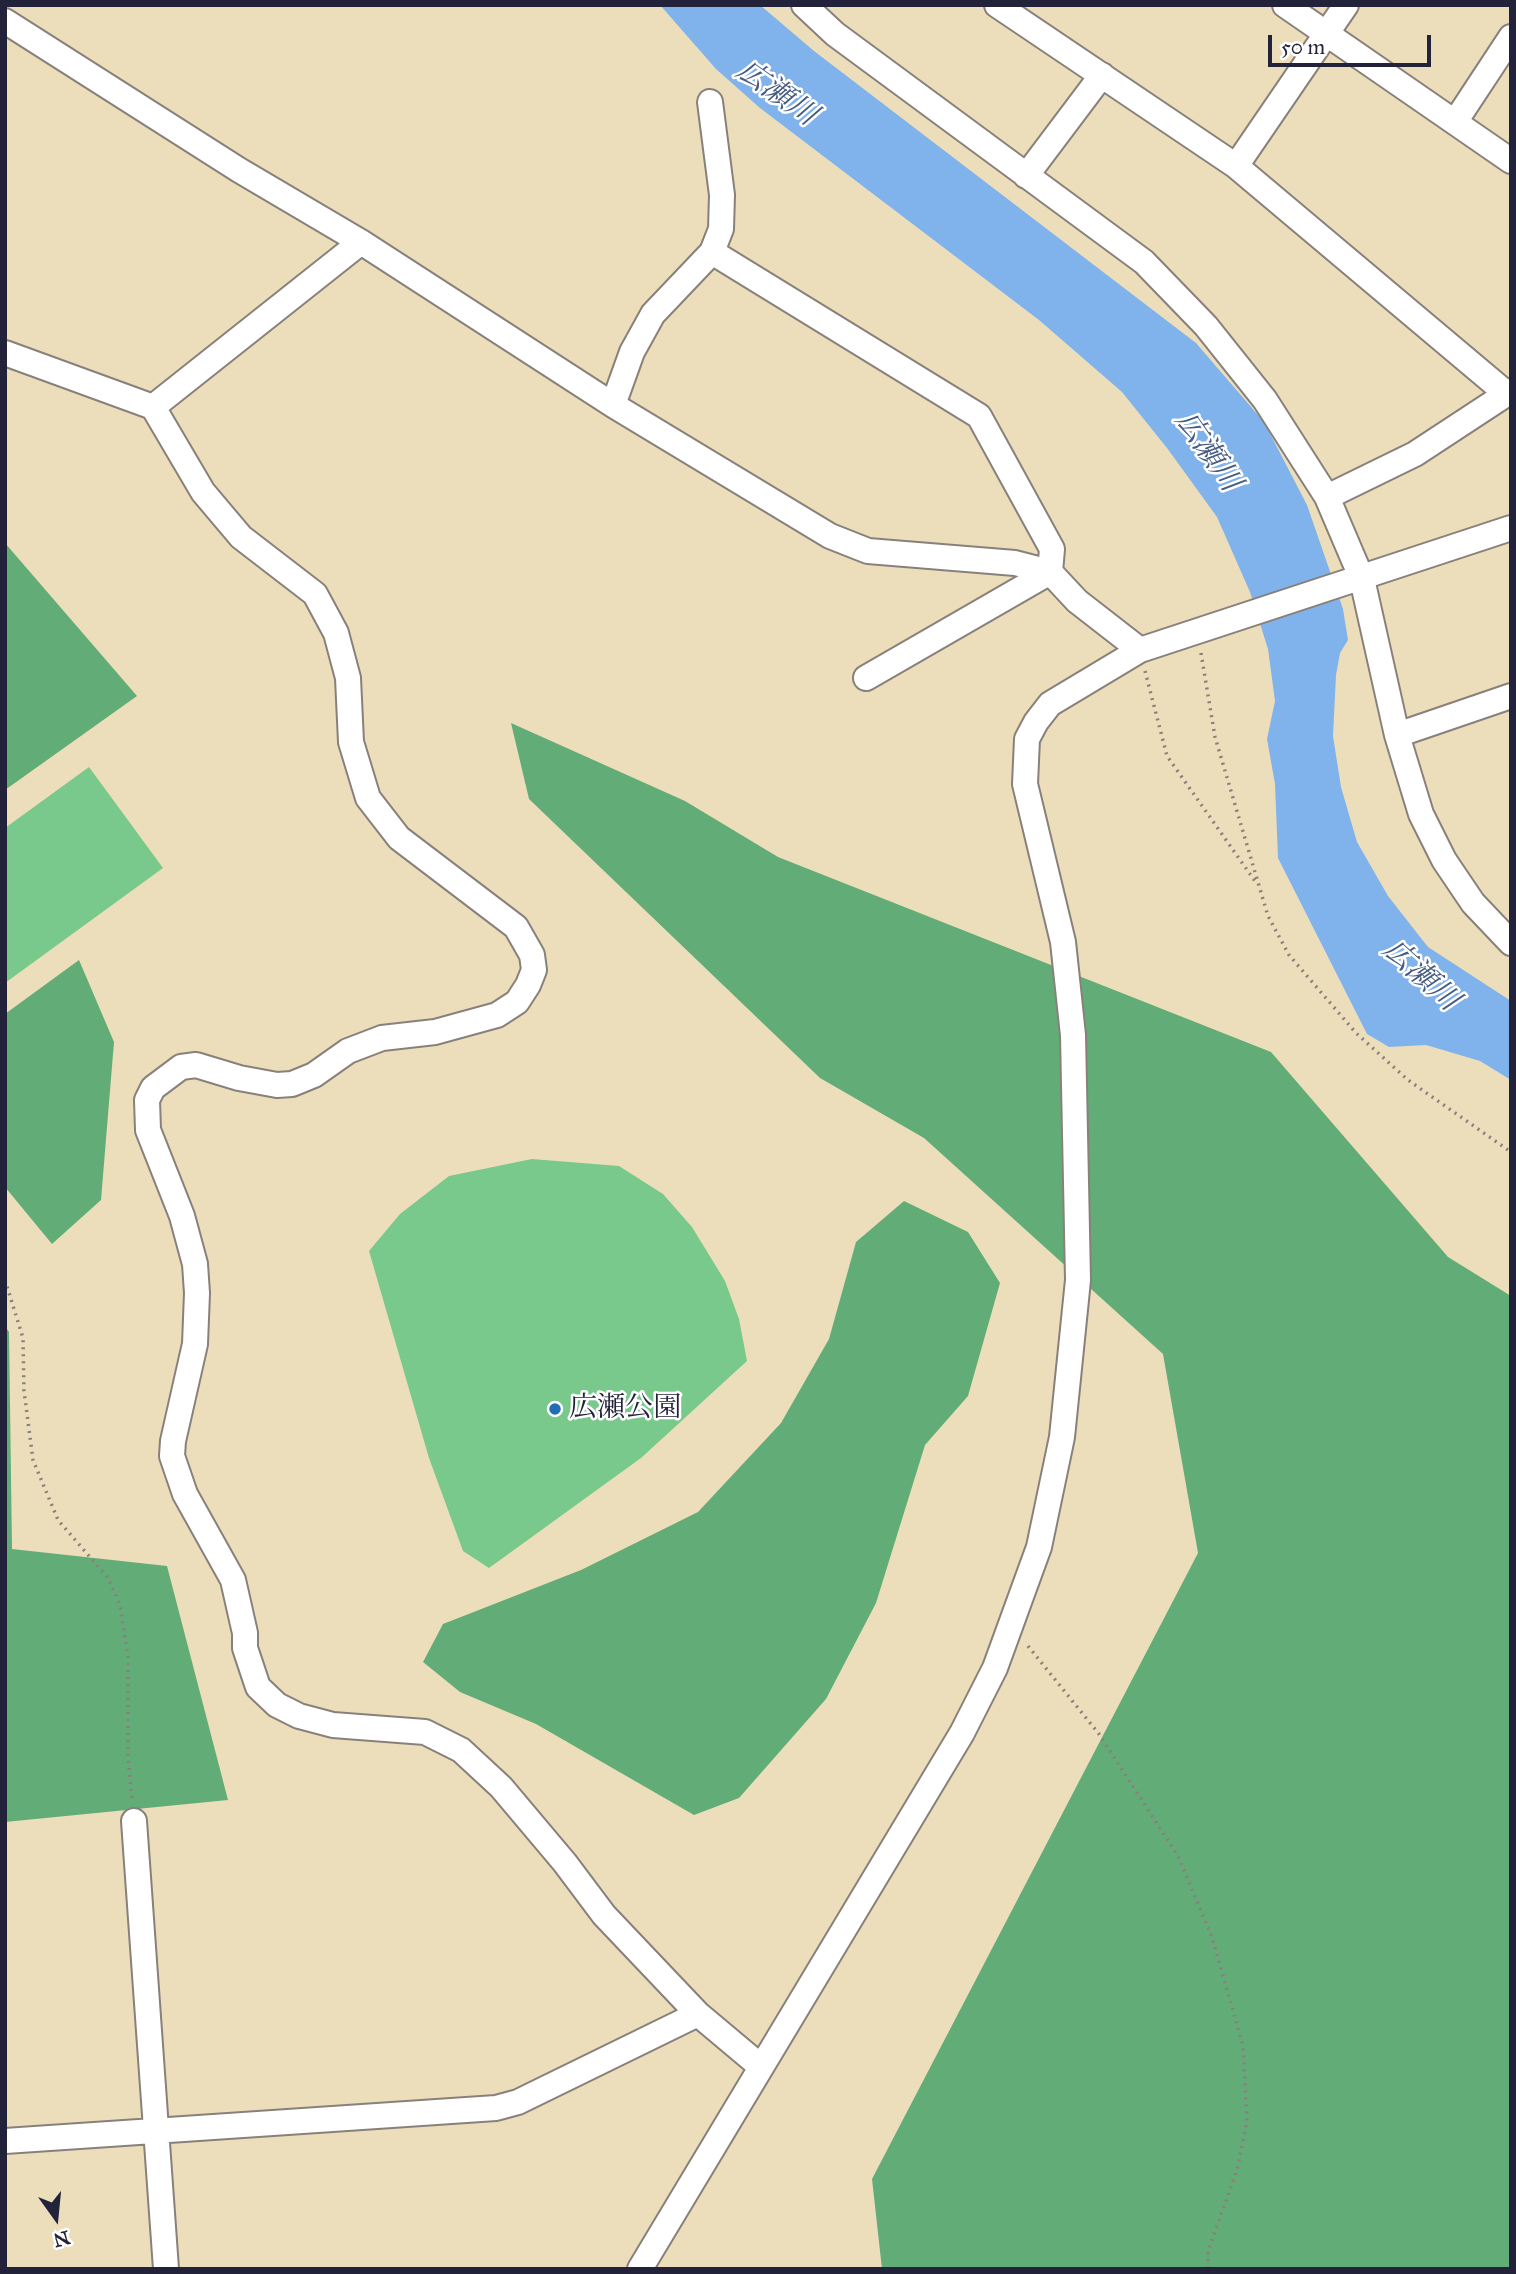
<!DOCTYPE html>
<html>
<head>
<meta charset="utf-8">
<style>
	body { margin:0 }
	#map { position:relative; width:1516px; height:2274px; overflow:hidden; background:#eddebb; font-family:"IM FELL Great Primer",serif }
	canvas { display:block }
	.frame { position:absolute; inset:0; border:7px solid #22223b; pointer-events:none }
	.north { position:absolute; left:21px; top:2183px; width:70px; height:70px; -webkit-text-stroke:5px #fff; paint-order:stroke; rotate:165deg; font-size:19px; font-weight:700; line-height:28px; text-align:center; color:#22223b }
	.north::after { content:''; display:block; margin:auto; width:24px; height:32px; background:#22223b; clip-path:polygon(50% 0,100% 100%,50% 72%,0 100%) }
	.scale { position:absolute; left:1268px; top:35px; width:163px; height:32px; box-sizing:border-box; border:4px solid #22223b; border-top:0; padding-left:9px; font-size:21px; line-height:24px; white-space:nowrap; color:#22223b; -webkit-text-stroke:5px #fff; paint-order:stroke }
</style>
</head>
<body>
<div id="map">
<canvas width="1516" height="2274"></canvas>
<div class="frame"></div>
<div class="north">N</div>
<div class="scale">50 m</div>
</div>
<script>
const ctx = document.querySelector('canvas').getContext('2d');
ctx.lineJoin = 'round';
function fillPath(path, color) { ctx.fillStyle = color; ctx.fill(path, 'evenodd'); }
const poly = rows => new Path2D(rows.map(r => 'M' + r).join(''));
function strokePath(path, color, width, dash) { ctx.strokeStyle = color; ctx.lineWidth = width; ctx.lineCap = dash ? 'butt' : 'round'; ctx.setLineDash(dash || []); ctx.stroke(path); }
function drawText(font, color, halo, rows, align = 'center') {
  ctx.font = font + ' "IM FELL Great Primer","Noto Serif JP",serif'; ctx.lineWidth = 5; ctx.setLineDash([]); ctx.textBaseline = 'middle'; ctx.strokeStyle = halo; ctx.fillStyle = color; for (const [text, x, y, turn = 0] of rows) {
    ctx.save(); ctx.translate(x, y); ctx.rotate((+turn || 0) * Math.PI / 180); ctx.textAlign = isNaN(turn) ? turn : align; if (halo) ctx.strokeText(text, 0, 0); ctx.fillText(text, 0, 0); ctx.restore();
  }
}
fillPath(poly([
	[89,767,163,868,5,983,5,828],
	[532,1159,619,1166,663,1194,692,1227,725,1281,739,1319,747,1361,641,1458,489,1568,463,1551,429,1458,369,1251,400,1214,449,1176]
]), '#78c98b');
fillPath(poly([
	[5,543,137,696,5,790],
	[511,723,685,801,778,857,1271,1052,1448,1257,1511,1296,1511,2269,882,2269,872,2179,1198,1553,1163,1354,924,1138,820,1078,529,799],
	[79,960,114,1042,101,1200,52,1244,5,1187,5,1014],
	[904,1201,968,1232,1000,1283,968,1396,925,1445,876,1603,826,1699,739,1798,694,1815,536,1724,460,1692,423,1662,443,1624,581,1570,698,1512,781,1423,829,1339,856,1242],
	[5,1326,9,1332,12,1549,167,1566,228,1800,5,1822]
]), '#62ad77');
fillPath(poly([
	[660,5,760,5,814,51,1196,343,1264,422,1307,505,1343,609,1348,640,1340,653,1336,675,1333,736,1341,787,1357,842,1388,896,1428,947,1511,1001,1511,1080,1480,1061,1426,1045,1389,1047,1367,1034,1278,858,1275,784,1267,739,1275,701,1268,649,1250,592,1217,517,1167,448,1122,392,1039,320,760,108,716,69]
]), '#80b2ec');
const minor = poly([
	[804,5,835,34,1144,262,1206,326,1265,400,1327,497,1362,579,1397,735,1421,814,1444,860,1473,903,1511,943],
	[997,5,1236,166,1507,394],
	[1285,5,1511,161],
	[5,21,239,170,361,242,613,405,830,536,868,551,1015,563,1050,572,1077,601,1140,650],
	[1455,122,1511,37],
	[1236,166,1346,5],
	[1026,176,1102,75],
	[712,252,979,416,1052,549,1050,572],
	[5,353,153,407,203,492,241,537,315,594,336,633,348,678,351,742,368,798,399,838,516,927,532,955,534,970,528,985,517,1002,497,1015,435,1032,382,1038,348,1051,314,1075,292,1084,277,1085,239,1078,196,1065,181,1067,153,1088,147,1100,148,1130,182,1216,195,1264,197,1293,195,1344,173,1441,172,1456,185,1494,233,1580,245,1633,245,1648,258,1687,277,1705,299,1716,333,1725,425,1732,461,1750,501,1787,565,1863,604,1915,698,2014,760,2066],
	[613,405,632,352,653,314,712,252,721,229,722,195,710,102],
	[153,407,361,242],
	[1327,497,1415,454,1511,391],
	[866,678,1050,572],
	[1397,735,1511,696],
	[134,1821,166,2269],
	[5,2141,496,2108,518,2102,698,2014],
	[640,2269,962,1733,995,1668,1039,1547,1062,1437,1078,1280,1073,1035,1063,942,1025,784,1027,739,1036,722,1050,704,1140,650,1511,528]
]);
strokePath(minor, '#88807b', 28);
strokePath(poly([
	[1201,653,1215,737,1268,916,1289,955,1356,1033,1408,1080,1511,1152],
	[1145,671,1167,756,1257,884],
	[5,1280,23,1338,24,1391,33,1460,58,1520,108,1578,120,1605,128,1657,128,1755,132,1801],
	[1028,1646,1099,1734,1178,1856,1212,1937,1243,2046,1247,2121,1237,2170,1208,2251,1208,2269]
]), '#88807b', 3.5, [2, 5]);
strokePath(minor, '#fff', 24);
for (const [x, y, r, color] of [
	[555,1409,7,"#1f6fb2"]
]) { const dot = new Path2D(); dot.arc(x, y, r, 0, 2 * Math.PI); ctx.fillStyle = color; ctx.fill(dot); strokePath(dot, '#fff', 2.5); }
drawText('28px', '#22223b', '#fff', [
	["広瀬公園",569,1409]
], 'left');
drawText('italic 30px', '#485c82', '#fff', [
	["広瀬川",776,94,35],
	["広瀬川",1207,452,55],
	["広瀬川",1420,976,42]
]);
</script>
</body>
</html>
